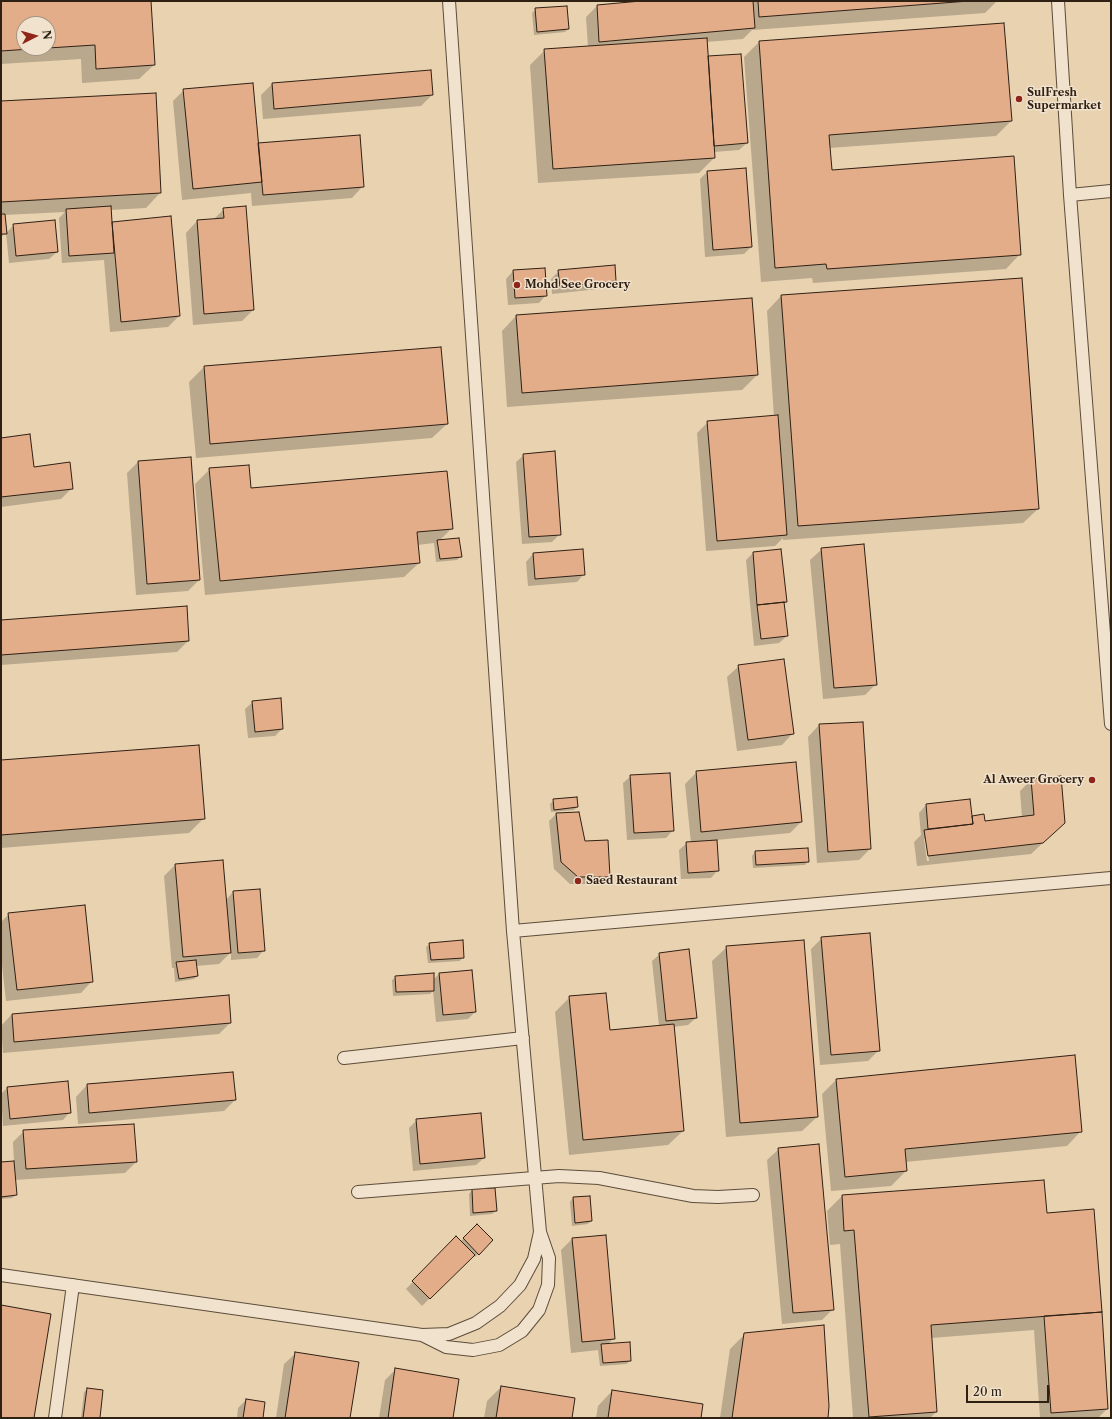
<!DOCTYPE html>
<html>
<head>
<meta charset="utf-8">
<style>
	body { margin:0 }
	#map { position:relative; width:1112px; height:1419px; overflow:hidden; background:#e8d2b0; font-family:"Libre Caslon Text",serif }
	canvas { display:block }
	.frame { position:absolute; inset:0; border:2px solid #2f2014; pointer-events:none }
	.north { position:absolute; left:16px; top:16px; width:40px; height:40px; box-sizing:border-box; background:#f0e2cc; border:1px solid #a39482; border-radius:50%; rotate:84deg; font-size:11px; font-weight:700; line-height:16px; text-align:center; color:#2f2014 }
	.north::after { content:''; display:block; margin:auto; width:14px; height:18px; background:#8f2418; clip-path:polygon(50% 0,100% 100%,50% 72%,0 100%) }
	.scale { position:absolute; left:966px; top:1385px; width:83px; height:18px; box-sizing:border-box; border:2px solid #2f2014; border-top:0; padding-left:5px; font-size:12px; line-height:14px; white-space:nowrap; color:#2f2014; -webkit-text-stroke:3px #f0e2cc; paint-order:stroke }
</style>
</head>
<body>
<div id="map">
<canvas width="1112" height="1419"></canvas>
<div class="frame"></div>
<div class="north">N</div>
<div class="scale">20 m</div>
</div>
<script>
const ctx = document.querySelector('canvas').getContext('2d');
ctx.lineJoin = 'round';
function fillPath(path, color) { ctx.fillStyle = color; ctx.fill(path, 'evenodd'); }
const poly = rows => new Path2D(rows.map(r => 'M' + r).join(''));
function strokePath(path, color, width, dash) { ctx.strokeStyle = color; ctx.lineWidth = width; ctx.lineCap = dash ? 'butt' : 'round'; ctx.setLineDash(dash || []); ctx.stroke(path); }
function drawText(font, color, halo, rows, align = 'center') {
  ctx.font = font + ' "Libre Caslon Text",serif'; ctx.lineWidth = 3; ctx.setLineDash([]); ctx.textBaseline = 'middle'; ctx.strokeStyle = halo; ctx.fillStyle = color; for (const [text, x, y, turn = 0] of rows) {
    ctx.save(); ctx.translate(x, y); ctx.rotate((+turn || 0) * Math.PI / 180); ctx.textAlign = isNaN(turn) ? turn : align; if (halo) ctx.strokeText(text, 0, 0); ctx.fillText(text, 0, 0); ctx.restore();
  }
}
fillPath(poly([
	[1,1,150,1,154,65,139,79,82,83,81,59,1,64],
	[24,24,48,24,48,48,24,48],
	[652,1,997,1,985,13,752,30,743,39,706,42,707,57,747,143,739,150,714,152,714,158,699,173,538,183,530,65,545,50,588,47,586,17,597,6],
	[536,9,568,29,565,32,534,35,532,13],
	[1003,24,1011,121,996,136,829,148,831,171,1020,254,1006,269,813,283,812,278,761,282,744,57,759,42],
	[272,84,432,95,421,106,263,119,261,95],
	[184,90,257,144,363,186,352,198,252,206,251,193,182,200,173,101],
	[155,94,160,193,146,208,110,210,111,225,113,223,179,316,168,327,110,332,104,260,62,263,59,218,65,212,4,215,6,233,14,225,57,252,49,259,9,263,6,233,1,237,1,102],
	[746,169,751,247,744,254,705,257,700,179,707,172],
	[224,209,253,310,242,321,193,325,186,233,197,221,213,220],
	[513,271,546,295,539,303,508,305,506,279],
	[559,271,615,281,608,288,552,294,551,279],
	[781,296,1038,509,1023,523,783,540,783,538,775,546,706,551,697,433,708,422,774,417,767,311],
	[516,316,757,375,742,390,507,407,502,331],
	[440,348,447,424,432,438,196,458,189,382,204,367],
	[1,439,33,468,72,488,61,499,1,507],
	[524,455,560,534,552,542,522,544,516,462],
	[138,462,199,580,188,591,136,595,127,473],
	[210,469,250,490,452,528,439,541,460,557,457,560,436,562,434,543,417,545,419,563,404,577,205,595,195,484],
	[822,549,876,684,865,695,823,699,810,560],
	[781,550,785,602,783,604,787,636,779,643,754,646,746,560,753,553],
	[533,554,584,574,577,582,528,586,526,562],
	[1,621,188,641,177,652,1,665],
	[739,666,793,733,782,745,737,751,727,677],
	[253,702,282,729,275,736,248,738,245,709],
	[862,723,870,849,859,860,817,863,808,737,819,725],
	[1,761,204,818,189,833,1,848],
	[697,772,801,822,790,833,716,840,718,870,711,878,681,879,679,850,687,843,691,843,685,784],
	[631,776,673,830,666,838,627,840,623,783],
	[1060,777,1064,823,1031,854,917,866,914,842,921,835,919,813,926,805,985,822,1022,817,1020,791,1031,780],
	[924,839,926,839,929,861,927,861],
	[554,800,577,807,574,810,551,812,550,804],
	[556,814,585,842,609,876,602,884,570,884,554,869,549,821],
	[755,852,808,861,805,865,753,868,752,856],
	[175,865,226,900,233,892,264,950,257,958,231,960,231,952,219,964,196,966,197,976,194,979,175,982,174,968,172,968,164,876],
	[9,914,92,981,81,993,6,1001,1,956,1,922],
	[822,938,879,1050,868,1061,820,1065,811,949],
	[430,944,463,957,460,961,428,963,426,947],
	[727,947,817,1117,802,1131,726,1137,712,961],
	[660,954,696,1018,688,1025,673,1027,683,1131,668,1145,569,1155,555,1012,570,997,609,1031,659,1026,652,961],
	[439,974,475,1012,468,1019,436,1022,433,991,430,994,393,996,392,980,396,977,433,980],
	[12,1014,230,1023,219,1034,3,1053,1,1026],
	[232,1073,235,1100,224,1111,78,1124,76,1097,87,1085],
	[836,1080,1081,1131,1067,1146,905,1162,906,1171,891,1186,831,1191,822,1094],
	[7,1088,70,1112,63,1120,3,1126,1,1094],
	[417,1120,484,1158,476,1165,413,1171,409,1128],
	[24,1131,136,1162,125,1173,14,1180,16,1195,12,1198,1,1199,1,1163,14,1162,13,1142],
	[779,1149,833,1309,822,1320,782,1324,767,1160],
	[1043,1181,1046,1214,1107,1409,1098,1418,1040,1418,1034,1330,931,1338,936,1412,930,1418,853,1418,840,1244,830,1245,827,1211,842,1196],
	[495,1189,496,1211,492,1214,470,1216,469,1194,472,1190],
	[573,1198,591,1221,588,1224,572,1226,570,1202],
	[477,1225,492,1240,475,1257,473,1255,422,1306,406,1289,456,1238,460,1242],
	[572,1239,614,1338,608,1344,630,1360,627,1364,600,1366,598,1350,571,1353,561,1250],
	[745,1334,826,1418,720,1418,730,1349],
	[296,1353,349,1418,276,1418,284,1364],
	[396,1369,452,1418,379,1418,385,1380],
	[501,1387,571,1418,484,1418,487,1401],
	[88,1389,99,1418,81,1418,84,1392],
	[612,1391,700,1418,596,1418,598,1406],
	[246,1400,262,1418,237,1418,238,1408]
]), '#0003');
const building = poly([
	[1,1,151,1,155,65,96,69,95,45,48,48,48,24,24,24,24,48,45,48,1,51,1,1],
	[641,1,753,1,755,28,599,42,597,5,641,1],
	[758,1,969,1,759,17,758,1],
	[567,6,569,29,537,32,535,8,567,6],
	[1004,23,1012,121,829,135,832,170,1014,156,1021,255,827,269,826,264,775,268,759,41,1004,23],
	[707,38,715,158,553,169,544,49,707,38],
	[741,54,748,143,714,146,708,56,741,54],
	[431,70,433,95,274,109,272,83,431,70],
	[253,83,262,182,193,189,183,89,253,83],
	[156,93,161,193,1,202,1,101,156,93],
	[360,135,364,187,263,195,258,143,360,135],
	[746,168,752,247,713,250,707,171,746,168],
	[111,206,114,253,69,256,66,209,111,206],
	[246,206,254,310,204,314,197,220,224,218,223,208,246,206],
	[1,214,5,214,7,234,1,234,1,214],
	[171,216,180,316,121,322,112,222,171,216],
	[55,220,58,252,16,256,13,224,55,220],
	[615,265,616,281,560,287,558,270,615,265],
	[545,268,547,296,515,298,513,270,545,268],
	[1022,278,1039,509,798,526,781,295,1022,278],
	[752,298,758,375,522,393,516,315,752,298],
	[441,347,448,424,210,444,204,366,441,347],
	[778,415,787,535,717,541,707,421,778,415],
	[30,434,34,467,70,462,73,489,1,497,1,438,30,434],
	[555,451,561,535,529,537,523,454,555,451],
	[191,457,200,580,147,584,138,461,191,457],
	[249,465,251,488,447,471,453,529,417,532,420,563,220,581,209,468,249,465],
	[459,538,462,557,440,559,437,540,459,538],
	[864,544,877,685,834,688,821,548,864,544],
	[583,549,585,575,535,579,533,553,583,549],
	[781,549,787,602,757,605,753,552,781,549],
	[784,602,788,636,761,639,757,605,784,602],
	[187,606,189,641,1,655,1,620,187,606],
	[784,659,794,734,748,740,738,665,784,659],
	[281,698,283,729,255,732,252,701,281,698],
	[863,722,871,849,828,852,819,724,863,722],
	[199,745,205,819,1,835,1,760,199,745],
	[796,762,802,822,701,832,696,771,796,762],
	[670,773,674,831,634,833,630,775,670,773],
	[1061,776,1065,823,1043,843,928,856,924,830,973,824,972,816,984,814,985,821,1034,815,1031,779,1061,776],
	[577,797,578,807,554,810,553,799,577,797],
	[970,799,973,824,928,829,926,804,970,799],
	[579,812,585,841,608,840,610,877,578,877,561,862,556,813,579,812],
	[717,840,719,871,688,873,686,842,717,840],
	[808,848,809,862,756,865,755,851,808,848],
	[223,860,231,953,183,957,175,864,223,860],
	[260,889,265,951,238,953,233,891,260,889],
	[85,905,93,982,17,990,8,913,85,905],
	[870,933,880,1051,831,1055,821,937,870,933],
	[463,940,464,958,431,960,429,943,463,940],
	[804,940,818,1117,740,1123,726,946,804,940],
	[689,949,697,1018,666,1021,659,953,689,949],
	[196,960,198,976,179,979,176,962,196,960],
	[472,970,476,1012,443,1015,439,973,472,970],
	[434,973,434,991,396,992,395,976,434,973],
	[606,993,610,1030,674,1024,684,1131,583,1140,569,996,606,993],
	[229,995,231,1023,14,1042,12,1014,229,995],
	[1075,1055,1082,1132,905,1149,907,1171,845,1177,836,1079,1075,1055],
	[233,1072,236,1100,89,1113,87,1084,233,1072],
	[68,1081,71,1113,10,1119,7,1087,68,1081],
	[481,1113,485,1158,420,1164,416,1119,481,1113],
	[134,1124,137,1162,26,1169,23,1130,134,1124],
	[819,1144,834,1310,793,1313,778,1148,819,1144],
	[14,1161,17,1195,1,1197,1,1162,14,1161],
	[1044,1180,1047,1213,1094,1209,1102,1312,931,1325,937,1412,869,1417,854,1230,844,1231,842,1195,1044,1180],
	[495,1188,497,1211,473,1213,472,1189,495,1188],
	[590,1196,592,1221,575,1223,573,1197,590,1196],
	[477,1224,493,1240,479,1255,463,1238,477,1224],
	[606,1235,615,1339,582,1342,572,1238,606,1235],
	[456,1236,475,1255,430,1299,412,1281,456,1236],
	[1,1305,51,1314,34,1418,1,1418,1,1305],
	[1102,1312,1108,1409,1051,1413,1044,1316,1102,1312],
	[824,1325,829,1406,828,1418,732,1418,744,1333,824,1325],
	[630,1342,631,1361,603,1363,601,1344,630,1342],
	[295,1352,359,1362,350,1418,285,1418,295,1352],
	[395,1368,459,1379,453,1418,388,1418,395,1368],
	[501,1386,575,1398,572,1418,496,1418,501,1386],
	[87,1388,103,1390,100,1418,83,1418,87,1388],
	[612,1390,703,1404,701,1418,608,1418,612,1390],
	[246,1399,265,1402,263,1418,243,1418,246,1399]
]);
fillPath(building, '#e4ad89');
strokePath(building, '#2f2014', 1);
const lane = poly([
	[1058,1,1070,195,1111,724],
	[1070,195,1111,191],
	[513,931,1111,878],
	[344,1058,523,1038],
	[358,1192,559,1176,599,1178,693,1196,718,1197,753,1195],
	[1,1275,422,1335,449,1334,476,1323,500,1306,520,1285,534,1259,540,1232],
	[422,1335,446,1347,473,1350,499,1345,522,1331,539,1310,548,1285,549,1258,540,1232,513,931,449,1],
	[55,1418,73,1285]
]);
strokePath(lane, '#5d4c3b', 14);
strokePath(lane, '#f0e2cc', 12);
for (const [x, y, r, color] of [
	[1019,99,4,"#8f2418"],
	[517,285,4,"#8f2418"],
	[1092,780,4,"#8f2418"],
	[578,881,4,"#8f2418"]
]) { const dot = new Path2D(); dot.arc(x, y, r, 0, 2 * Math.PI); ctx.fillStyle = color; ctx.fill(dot); strokePath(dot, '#f0e2cc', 1.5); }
drawText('bold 11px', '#2f2014', '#f0e2cc', [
	["SulFresh",1027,93],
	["Supermarket",1027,106],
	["Mohd See Grocery",525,285],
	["Al Aweer Grocery",1084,780,"right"],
	["Saed Restaurant",586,881]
], 'left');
</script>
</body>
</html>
